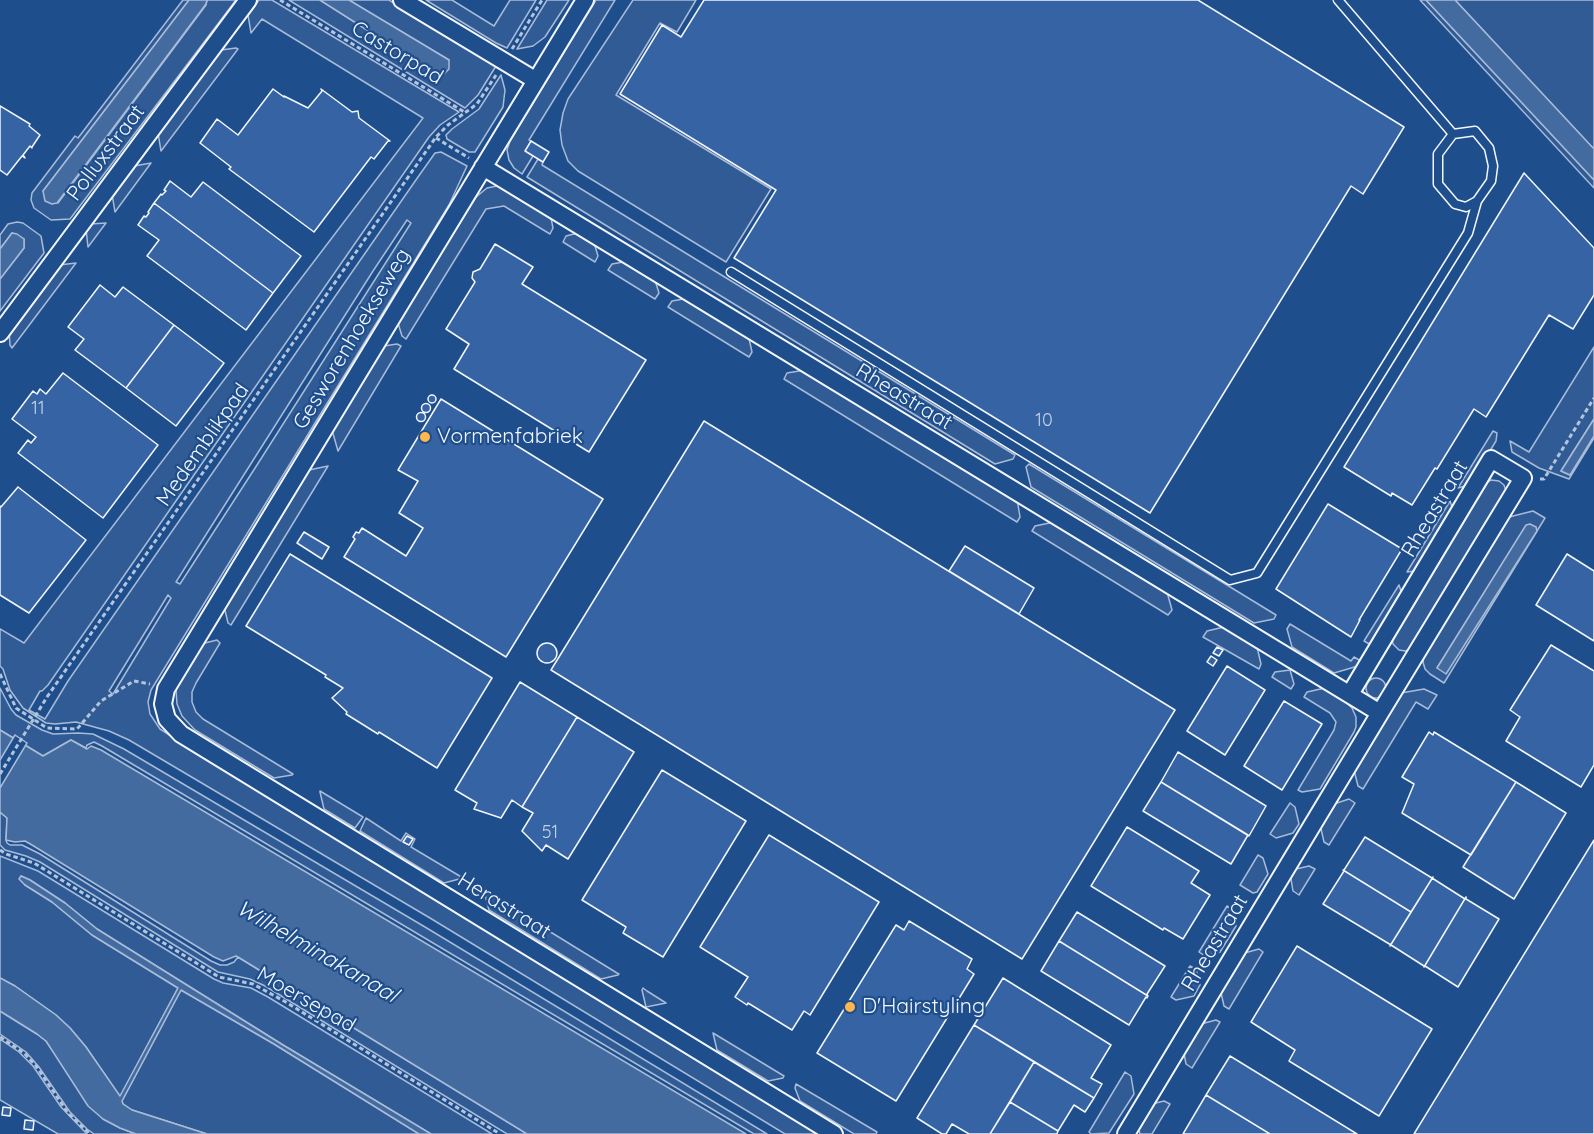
<!DOCTYPE html>
<html>
<head>
<meta charset="utf-8">
<style>
	body { margin:0 }
	canvas { display:block; background:#1f4e8c }
</style>
</head>
<body>
<canvas width="1594" height="1134"></canvas>
<script>
const ctx = document.querySelector('canvas').getContext('2d');
ctx.lineJoin = 'round';
function fillPath(path, color) { ctx.fillStyle = color; ctx.fill(path, 'evenodd'); }
const poly = rows => new Path2D(rows.map(r => 'M' + r).join(''));
function strokePath(path, color, width, dash) { ctx.strokeStyle = color; ctx.lineWidth = width; ctx.lineCap = dash ? 'butt' : 'round'; ctx.setLineDash(dash || []); ctx.stroke(path); }
function drawText(font, color, halo, rows, align = 'center') {
  ctx.font = font + ' Quicksand,sans-serif'; ctx.lineWidth = 4.5; ctx.setLineDash([]); ctx.textBaseline = 'middle'; ctx.strokeStyle = halo; ctx.fillStyle = color; for (const [text, x, y, turn = 0] of rows) {
    ctx.save(); ctx.translate(x, y); ctx.rotate((+turn || 0) * Math.PI / 180); ctx.textAlign = isNaN(turn) ? turn : align; if (halo) ctx.strokeText(text, 0, 0); ctx.fillText(text, 0, 0); ctx.restore();
  }
}
const built = poly([
	[183,0,189,0,43,191,58,203,206,5,207,0,236,0,70,219,51,220,34,208,31,200,32,193,75,136,78,138,183,0],
	[259,0,272,0,459,112,440,125,429,137,48,685,42,691,40,691,29,710,45,719,68,681,418,177,435,153,441,152,467,166,449,205,151,690,148,702,150,714,160,729,185,745,818,1134,785,1134,430,918,129,740,109,731,76,722,55,724,46,723,23,708,10,690,3,669,0,666,0,629,24,643,423,118,262,19,251,33,248,15,259,0],
	[407,220,411,223,257,465,180,584,176,582,373,271,407,220],
	[168,595,171,598,113,694,109,691,168,595],
	[289,0,320,0,438,75,449,60,349,0,389,0,496,66,478,95,465,108,289,0],
	[426,0,452,0,494,26,510,0,536,0,507,48,496,43,426,0],
	[547,0,569,0,545,37,533,46,517,49,547,0],
	[596,0,615,0,529,140,531,141,533,156,522,174,514,168,509,160,507,150,510,141,596,0],
	[633,0,696,0,677,32,660,23,616,95,771,189,726,262,578,171,568,161,562,145,560,130,563,113,568,99,633,0],
	[1420,0,1426,0,1594,180,1594,188,1420,0],
	[1455,0,1594,0,1594,149,1455,0],
	[236,48,238,49,161,151,158,133,221,50,236,48],
	[501,75,505,90,503,107,475,152,469,152,447,139,446,135,452,129,479,109,501,75],
	[538,159,543,162,542,165,1015,455,1013,459,995,464,527,177,538,159],
	[151,163,115,212,112,194,134,166,151,163],
	[497,186,507,187,550,213,553,228,550,234,504,206,486,209,406,339,402,336,398,323,476,197,487,188,497,186],
	[17,222,23,223,41,236,44,253,0,311,0,279,24,248,24,239,12,233,0,249,0,235,8,224,17,222],
	[106,223,88,247,86,229,90,224,106,223],
	[582,232,593,239,598,256,595,262,563,242,566,236,582,232],
	[629,261,654,277,659,293,655,299,608,270,612,264,629,261],
	[76,263,12,348,10,345,9,330,59,265,76,263],
	[689,298,748,334,752,352,749,357,668,307,672,301,689,298],
	[397,344,401,346,338,451,332,430,384,346,397,344],
	[1594,347,1594,419,1561,471,1570,475,1594,436,1594,438,1569,479,1539,468,1512,452,1510,441,1529,452,1594,347],
	[805,370,1017,499,1020,517,1017,522,784,379,787,373,805,370],
	[1493,431,1497,433,1496,441,1469,485,1458,488,1493,431],
	[1029,464,1276,615,1274,619,1254,623,1031,487,1026,467,1029,464],
	[328,466,231,625,228,623,224,606,309,470,328,466],
	[1491,480,1499,481,1504,485,1507,494,1412,649,1405,651,1399,650,1393,644,1392,638,1484,484,1491,480],
	[1450,501,1453,510,1416,571,1407,572,1450,501],
	[1533,511,1545,518,1444,683,1430,674,1425,669,1423,662,1424,655,1509,517,1533,511],
	[1526,526,1536,527,1536,531,1437,668,1526,526],
	[1054,522,1167,592,1172,610,1168,615,1032,531,1035,526,1054,522],
	[1399,585,1402,594,1371,645,1364,641,1399,585],
	[1290,624,1351,661,1354,657,1361,661,1358,666,1334,673,1292,647,1287,629,1290,624],
	[1224,627,1257,647,1261,664,1259,669,1203,637,1207,631,1224,627],
	[217,640,220,643,196,683,192,692,192,702,196,712,203,719,293,774,292,775,274,778,195,730,182,716,177,704,176,690,177,684,201,644,217,640],
	[1290,670,1294,684,1291,689,1272,677,1275,672,1290,670],
	'1366 688a10 10 0 1 1 20 0a10 10 0 1 1-20 0Z',
	[0,688,11,709,16,715,42,730,53,734,78,733,93,734,124,749,425,927,767,1134,754,1134,102,746,94,742,87,745,86,748,71,740,43,756,0,730,0,688],
	[1325,688,1345,701,1352,708,1356,717,1356,727,1354,732,1320,789,1302,792,1298,790,1334,730,1336,722,1330,713,1304,697,1307,692,1325,688],
	[1424,689,1437,695,1428,709,1416,702,1363,789,1358,786,1354,770,1401,693,1424,689],
	[320,791,363,817,355,828,324,809,320,792,320,791],
	[1349,799,1355,803,1329,845,1324,842,1320,824,1334,804,1349,799],
	[1290,803,1295,807,1299,824,1293,833,1276,838,1270,834,1290,803],
	[0,812,7,818,6,840,7,843,10,845,22,845,40,854,211,961,220,965,227,965,234,962,238,957,527,1134,507,1134,265,986,250,979,218,972,40,862,26,856,5,850,0,845,0,812],
	[366,818,401,841,406,833,415,839,411,847,463,878,444,883,360,831,366,818],
	[1258,855,1263,858,1268,874,1257,892,1253,893,1240,885,1258,855],
	[0,856,38,871,214,979,223,983,251,988,268,997,492,1134,431,1134,283,1045,97,929,65,903,30,880,21,876,20,878,25,885,52,902,92,935,178,988,120,1097,86,1047,70,1028,56,1015,15,986,0,978,0,856],
	[1309,866,1315,869,1299,895,1293,891,1290,873,1292,870,1309,866],
	[484,891,617,973,619,974,618,975,601,979,489,910,484,891],
	[1227,906,1232,909,1236,926,1220,952,1205,956,1199,952,1227,906],
	[1259,949,1263,952,1229,1009,1224,1006,1220,988,1241,954,1259,949],
	[1190,966,1196,969,1200,985,1194,996,1176,1000,1171,997,1190,966],
	[643,988,647,991,666,1003,646,1007,642,990,643,988],
	[181,990,274,1044,419,1134,207,1134,151,1116,132,1110,123,1104,122,1101,181,990],
	[0,1011,37,1034,46,1041,103,1119,120,1128,136,1134,94,1134,87,1129,70,1112,39,1067,26,1052,0,1034,0,1011],
	[1216,1020,1220,1022,1192,1068,1186,1064,1183,1048,1197,1025,1216,1020],
	[713,1033,784,1076,783,1078,768,1081,717,1050,713,1033],
	[0,1039,19,1052,33,1066,61,1107,87,1134,58,1134,0,1100,0,1039],
	[1125,1072,1131,1076,1134,1094,1109,1133,1091,1134,1089,1132,1125,1072],
	[796,1084,877,1132,876,1134,854,1134,800,1101,795,1088,796,1084],
	[1164,1101,1170,1104,1152,1134,1140,1134,1137,1123,1148,1105,1164,1101]
]);
fillPath(built, '#305b95');
strokePath(built, '#a8bbd7', 1.5);
const water = poly([
	[189,0,207,0,206,4,57,203,52,204,45,201,43,191,189,0],
	[320,0,349,0,449,60,449,69,444,74,438,75,320,0],
	[1426,0,1455,0,1594,149,1594,180,1426,0],
	[12,233,17,234,24,239,24,248,0,279,0,249,12,233],
	[1594,419,1594,436,1570,475,1561,471,1594,419],
	[1530,524,1536,527,1537,531,1446,674,1437,668,1526,525,1530,524],
	[0,730,43,756,71,740,87,749,91,746,101,750,746,1134,527,1134,238,957,236,956,223,961,214,957,32,845,25,841,15,842,6,840,7,818,0,812,0,730],
	[21,876,30,880,65,903,97,929,283,1045,431,1134,419,1134,274,1044,181,990,122,1101,123,1104,132,1110,207,1134,136,1134,120,1128,103,1119,88,1106,46,1041,37,1034,0,1011,0,978,15,986,56,1015,70,1028,86,1047,120,1096,178,988,92,935,52,902,25,885,19,879,21,876]
]);
fillPath(water, '#446ba0');
strokePath(water, '#a8bbd7', 1.5);
const pier = poly([
	[15,735,27,743,0,788,0,760,15,735]
]);
fillPath(pier, '#1f4e8c');
strokePath(pier, '#a8bbd7', 1.5);
const building = poly([
	[704,0,1198,0,1404,127,1363,194,1351,186,1150,513,734,258,776,190,620,94,662,25,681,37,704,0],
	[273,89,284,97,284,96,308,108,322,91,321,89,352,112,358,111,359,118,390,141,388,141,374,159,371,157,314,232,229,169,231,167,200,143,217,119,238,135,273,89],
	[0,106,30,124,29,126,40,135,32,147,32,148,30,146,23,155,25,158,22,156,7,175,0,170,0,106],
	[531,141,549,152,543,162,525,151,531,141],
	[1524,173,1594,248,1594,295,1573,329,1549,315,1486,417,1474,409,1437,469,1435,468,1412,505,1392,493,1391,496,1344,467,1524,173],
	[170,181,191,197,203,182,301,256,273,293,154,203,161,194,162,195,166,191,164,190,170,181],
	[154,203,273,293,246,330,147,256,159,240,138,225,144,216,146,217,149,213,148,212,154,203],
	[495,244,533,267,522,284,646,360,589,452,454,369,469,344,446,329,475,282,472,278,473,272,480,269,495,244],
	[100,285,115,297,123,287,174,325,126,388,75,350,84,339,68,327,100,285],
	[174,325,224,363,176,426,126,388,174,325],
	[63,373,158,445,103,518,18,453,28,440,31,443,36,437,12,419,33,391,37,394,40,389,46,394,63,373],
	'428 399a4 4 0 1 1 8 0a4 4 0 1 1-8 0Z',
	[441,399,603,499,506,657,344,557,355,539,353,537,356,532,359,533,362,528,406,556,423,528,399,513,418,481,398,470,441,399],
	'421.5 408a4.5 4.5 0 1 1 9 0a4.5 4.5 0 1 1-9 0Z',
	'416.5 417a4.5 4.5 0 1 1 9 0a4.5 4.5 0 1 1-9 0Z',
	[704,421,1175,710,1022,959,551,670,704,421],
	[18,487,86,540,29,613,0,595,0,506,1,507,18,487],
	[1328,504,1402,549,1359,620,1360,620,1351,637,1276,589,1328,504],
	[304,532,329,547,322,559,297,543,304,532],
	[965,546,1034,588,1019,614,949,571,965,546],
	[290,554,492,678,437,768,379,732,378,734,346,714,347,712,332,698,343,688,325,677,326,675,246,626,290,554],
	[1567,554,1594,571,1594,641,1536,605,1567,554],
	'537 653a10 10 0 1 1 20 0a10 10 0 1 1-20 0Z',
	[1551,645,1594,671,1594,765,1581,787,1506,741,1520,717,1510,710,1551,645],
	[1217,647,1223,650,1219,656,1213,653,1217,647],
	[1211,656,1217,660,1213,666,1207,662,1211,656],
	[1227,666,1265,690,1225,755,1187,731,1227,666],
	[520,682,577,717,522,807,512,800,501,818,474,809,477,803,455,790,520,682],
	[1284,701,1322,724,1282,790,1244,766,1284,701],
	[577,717,634,752,568,859,546,845,542,851,522,831,533,813,522,807,577,717],
	[1429,732,1433,735,1434,732,1516,782,1471,855,1402,813,1414,784,1402,777,1429,732],
	[1178,752,1266,806,1249,836,1161,782,1178,752],
	[662,770,746,821,663,957,623,933,626,927,582,900,662,770],
	[1161,782,1248,835,1231,864,1143,811,1161,782],
	[1516,782,1566,813,1514,899,1463,867,1516,782],
	[1127,827,1199,871,1191,883,1210,895,1183,939,1164,928,1163,930,1091,886,1127,827],
	[769,835,879,902,810,1015,804,1011,792,1030,748,1003,747,1005,735,997,748,977,700,947,769,835],
	[407,836,413,839,409,845,403,842,407,836],
	[1365,837,1432,878,1433,877,1411,912,1343,870,1344,870,1365,837],
	[1594,840,1594,1134,1414,1134,1594,840],
	[1343,870,1411,912,1390,946,1391,945,1323,904,1344,871,1343,870],
	[1433,877,1432,878,1465,899,1466,897,1424,967,1424,966,1391,945,1390,946,1433,877],
	[1466,897,1466,899,1499,919,1458,987,1425,966,1424,967,1466,897],
	[1077,912,1165,966,1147,994,1148,996,1059,941,1077,912],
	[909,921,972,959,967,969,974,974,896,1101,817,1053,896,925,904,930,909,921],
	[1059,941,1148,996,1147,998,1146,997,1129,1025,1041,971,1059,941],
	[1297,946,1432,1029,1379,1116,1289,1061,1295,1050,1251,1022,1297,946],
	[1003,978,1111,1045,1091,1078,1102,1084,1094,1098,974,1025,1003,978],
	[974,1025,1034,1062,990,1134,969,1134,952,1124,946,1134,942,1134,917,1118,974,1025],
	[1230,1056,1357,1134,1270,1134,1206,1095,1230,1056],
	[1034,1062,1094,1098,1085,1112,1074,1105,1058,1131,1010,1102,1034,1062],
	[1206,1095,1270,1134,1183,1134,1206,1095],
	[1010,1102,1058,1131,1057,1134,990,1134,1010,1102],
	[3,1107,11,1108,10,1116,2,1115,3,1107],
	[25,1120,34,1121,33,1130,24,1129,25,1120]
]);
fillPath(building, '#3563a3');
strokePath(building, '#f2f6ff', 1.5);
const service = poly([
	[1338,0,1453,134],
	[731,272,1230,580,1257,573,1468,233,1477,201,1491,181,1493,166,1489,148,1475,131,1453,134,1438,154,1438,184,1455,204,1466,207,1477,201]
]);
const minor = poly([
	[402,0,535,80],
	[585,0,166,689,163,704,167,719,181,734,834,1134],
	[483,167,1380,713,1126,1134],
	[0,333,248,0],
	[1350,694,1491,459,1523,478,1380,713]
]);
strokePath(service, '#f2f6ff', 11);
strokePath(minor, '#f2f6ff', 20);
strokePath(poly([
	[280,0,466,113],
	[512,49,542,0],
	[436,138,469,158],
	[1540,479,1544,479,1594,398],
	[0,674,16,708,47,728,77,729,101,701,134,681,150,684],
	[47,697,436,137,448,125,477,104,496,75],
	[0,850,6,854,34,863,219,977,253,984,284,1001,500,1134],
	[0,1037,24,1053,36,1066,68,1113,90,1134]
]), '#b3c4dc', 3, [4.5, 3]);
strokePath(service, '#1f4e8c', 8);
strokePath(minor, '#1f4e8c', 16);
strokePath(poly([
	[0,774,47,697]
]), '#b3c4dc', 3, [4.5, 3]);
for (const [x, y, r, color] of [
	[425,437,6,"#ffb74d"],
	[850,1007,6,"#ffb74d"]
]) { const dot = new Path2D(); dot.arc(x, y, r, 0, 2 * Math.PI); ctx.fillStyle = color; ctx.fill(dot); strokePath(dot, '#1f4e8c', 2); }
drawText('18px', '#c3d1e8', null, [
	["11",38,409],
	["10",1044,421],
	["51",550,833]
]);
drawText('21px', '#f2f6ff', '#1f4e8c', [
	["Castorpad",397,53,31],
	["Polluxstraat",106,153,-53],
	["Gesworenhoekseweg",352,339,-59],
	["Rheastraat",904,397,31],
	["Medemblikpad",203,445,-55],
	["Rheastraat",1435,509,-59],
	["Herastraat",504,906,32],
	["Rheastraat",1215,943,-59],
	["Moersepad",306,1000,30]
]);
drawText('21px', '#f2f6ff', '#1f4e8c', [
	["Vormenfabriek",437,437],
	["D'Hairstyling",862,1007]
], 'left');
drawText('italic 22px', '#f2f6ff', '#1f4e8c', [
	["Wilhelminakanaal",317,952,30]
]);
</script>
</body>
</html>
